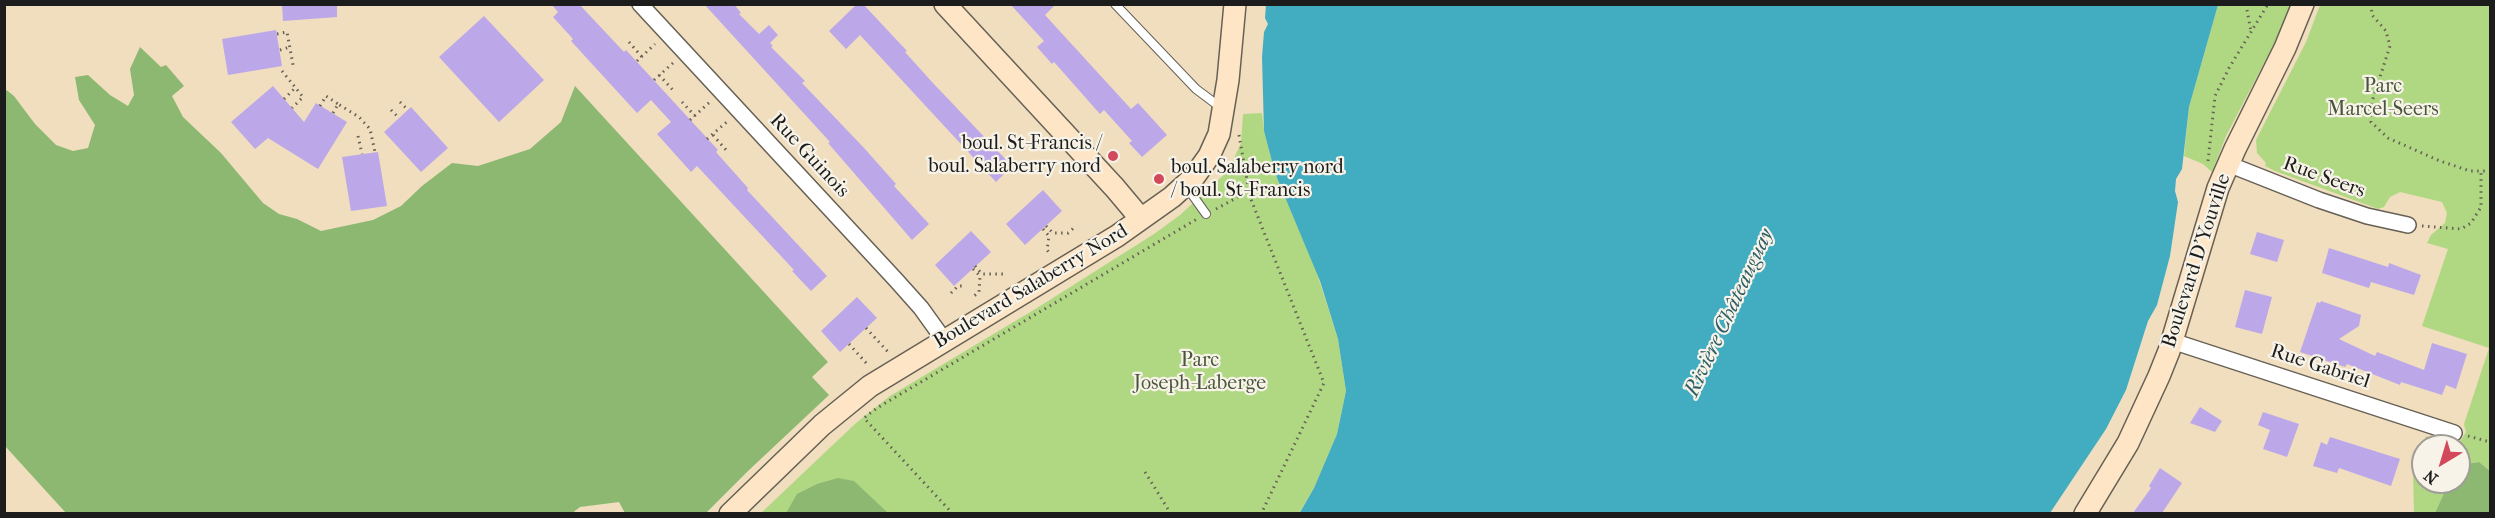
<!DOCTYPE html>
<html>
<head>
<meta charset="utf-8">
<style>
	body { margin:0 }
	#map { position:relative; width:2495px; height:518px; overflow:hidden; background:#f0debf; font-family:"IM FELL French Canon",serif }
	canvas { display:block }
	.frame { position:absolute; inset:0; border:6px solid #1c1c1c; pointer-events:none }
	.north { position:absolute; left:2411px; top:434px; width:60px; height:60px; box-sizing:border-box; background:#f7f3e8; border:2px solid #9f9d96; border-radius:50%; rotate:218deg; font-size:16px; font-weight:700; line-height:24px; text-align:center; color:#1c1c1c }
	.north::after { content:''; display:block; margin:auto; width:21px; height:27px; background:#d1495b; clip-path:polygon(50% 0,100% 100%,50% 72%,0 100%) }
</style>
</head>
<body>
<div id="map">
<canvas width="2495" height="518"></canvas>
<div class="frame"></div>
<div class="north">N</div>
</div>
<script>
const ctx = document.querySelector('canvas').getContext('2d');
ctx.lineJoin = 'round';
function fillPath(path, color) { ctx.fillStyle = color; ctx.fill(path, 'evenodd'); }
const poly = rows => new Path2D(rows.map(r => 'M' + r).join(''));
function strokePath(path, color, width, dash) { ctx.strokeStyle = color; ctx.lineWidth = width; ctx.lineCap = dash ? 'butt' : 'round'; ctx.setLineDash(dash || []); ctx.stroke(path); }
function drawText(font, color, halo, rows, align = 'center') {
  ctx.font = font + ' "IM FELL French Canon",serif'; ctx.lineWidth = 4.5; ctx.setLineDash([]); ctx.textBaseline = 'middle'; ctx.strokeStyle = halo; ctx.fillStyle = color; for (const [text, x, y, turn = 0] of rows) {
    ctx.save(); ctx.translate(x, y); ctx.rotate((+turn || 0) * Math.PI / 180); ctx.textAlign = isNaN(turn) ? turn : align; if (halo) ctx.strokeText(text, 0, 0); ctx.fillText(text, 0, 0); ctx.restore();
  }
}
fillPath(poly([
	[2218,5,2290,5,2275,42,2226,136,2212,172,2203,164,2184,156,2189,107],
	[2320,5,2490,5,2490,471,2479,462,2466,464,2459,470,2459,446,2457,446,2466,432,2464,424,2489,348,2422,326,2448,249,2427,243,2431,235,2445,223,2447,213,2442,202,2400,192,2390,197,2384,207,2378,209,2275,171,2265,166,2266,163,2257,153,2256,140,2306,42],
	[1262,113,1264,131,1275,173,1312,258,1338,339,1346,391,1337,434,1314,488,1299,513,760,514,856,423,890,396,1037,308,1154,234,1180,215,1228,171,1241,143,1243,114],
	[2426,436,2453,446,2423,446,2423,482,2449,482,2435,513,2414,513,2413,471]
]), '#b0d883');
fillPath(poly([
	[140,47,161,67,166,65,184,86,172,96,183,117,221,153,263,203,279,214,297,219,321,231,373,220,401,206,422,186,452,163,478,166,530,149,561,122,575,86,828,362,812,377,829,395,748,471,706,513,625,513,619,502,580,507,571,514,66,513,5,446,5,89,14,96,35,124,56,145,73,151,88,148,95,125,79,100,75,77,88,75,110,95,128,106,134,95,130,69],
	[2479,462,2490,471,2490,513,2435,513,2449,482,2459,482,2459,470,2466,464],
	[838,478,854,481,888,513,786,513,797,494,817,484]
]), '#8cb871');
fillPath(poly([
	[1266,4,2218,4,2218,5,2189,107,2182,169,2176,179,2175,191,2178,202,2170,256,2157,305,2148,321,2126,390,2106,429,2050,513,1299,514,1314,488,1337,434,1346,391,1338,339,1320,281,1275,173,1264,131,1262,57,1264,32,1268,24,1265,18]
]), '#42acc1');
fillPath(poly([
	[282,4,337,4,337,17,283,21],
	[551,4,579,4,624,52,626,50,718,150,716,152,748,188,747,190,827,276,811,291,792,271,794,270,697,166,691,172,657,134,671,122,651,100,637,113,571,41,573,39,553,17,558,12],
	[704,4,734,4,741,13,739,14,759,34,769,25,778,35,770,43,773,46,771,47,805,81,802,83,865,149,896,184,894,186,929,224,912,240,828,143,830,142],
	[857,4,863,4,907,51,905,52,932,82,1012,166,996,182,860,35,846,49,829,31],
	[1010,4,1056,4,1045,15,1131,109,1138,103,1167,135,1142,157,1129,143,1132,141,1104,110,1100,114,1054,62,1052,64,1037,47,1044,41],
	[484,16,544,80,499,122,439,57],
	[276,30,282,66,228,75,222,39],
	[273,86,304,122,316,103,347,122,318,169,268,138,255,149,231,122],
	[411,107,448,148,421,172,384,132],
	[378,152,387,206,351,211,342,157],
	[1043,190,1062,211,1025,245,1006,224],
	[971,231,991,252,954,286,935,265],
	[2257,232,2284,240,2277,262,2250,254],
	[2329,248,2388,267,2389,263,2421,275,2414,295,2371,282,2369,288,2322,273],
	[2245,290,2272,297,2262,334,2235,327],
	[857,297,877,318,840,352,821,331],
	[2321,301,2361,315,2359,326,2339,339,2375,356,2377,352,2424,370,2432,343,2467,354,2456,389,2446,385,2442,395,2401,382,2400,385,2347,364,2345,367,2300,352,2317,302,2320,303],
	[2200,407,2222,421,2215,432,2190,423],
	[2263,412,2299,424,2287,457,2263,449,2270,430,2258,425],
	[2330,437,2400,459,2391,486,2339,468,2337,473,2313,466,2321,442,2327,445],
	[2160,468,2182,483,2162,513,2133,513,2151,488,2149,486]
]), '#bca8e9');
const lane = poly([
	[1115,4,1196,89,1220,107],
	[1186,186,1206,214]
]);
const street = poly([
	[640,4,896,280,921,308,944,340],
	[2228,164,2319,200,2367,216,2408,225],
	[2172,341,2454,433]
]);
const secondary = poly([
	[945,4,1115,188,1141,219],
	[730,514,822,425,870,386,1117,236,1172,197,1194,177,1209,156,1219,134,1228,80,1235,4],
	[2085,514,2128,443,2159,376,2169,351,2218,188,2235,149,2285,48,2303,4]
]);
strokePath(lane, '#666055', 10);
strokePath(street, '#666055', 18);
strokePath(secondary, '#666055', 24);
strokePath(poly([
	[2246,4,2251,32],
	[2371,4,2372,15,2386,31,2390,46,2370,108,2371,122,2388,138,2440,161,2470,171,2490,171],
	[277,34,287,32,293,65],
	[629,42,642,57],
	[280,50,290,47],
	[637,61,655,44],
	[282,71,303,97,292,108],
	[659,75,673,90],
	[654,80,673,63],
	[284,99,295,88],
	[400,102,408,110],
	[682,102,695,116],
	[320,106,326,96,338,104],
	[391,110,399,118],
	[333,113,338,104,359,117,370,129,375,152],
	[690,120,711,101],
	[713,135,727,151],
	[1239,135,1250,197,1324,383,1261,514],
	[358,136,362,154],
	[707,139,729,120],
	[2208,161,2215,96,2229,68,2268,4],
	[1216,209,1249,191],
	[1046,226,1053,233,1068,233,1076,226],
	[2422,226,2461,229,2471,223,2481,207,2481,173],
	[1043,229,1049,236,1047,250,1050,254],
	[975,266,982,274,1004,274],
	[973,269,980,276,979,292,974,296],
	[951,293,958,286,963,286],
	[866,328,889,353],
	[849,344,868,365],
	[2468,436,2490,442],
	[1145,472,1171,514],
	[953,514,864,418,877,408,1197,219]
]), '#666055', 3, [1.5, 4.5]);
strokePath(lane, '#fff', 8);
strokePath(street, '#fff', 15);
strokePath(secondary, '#fde5c5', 21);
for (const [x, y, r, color] of [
	[1113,156,6,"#d1495b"],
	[1159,179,6,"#d1495b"]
]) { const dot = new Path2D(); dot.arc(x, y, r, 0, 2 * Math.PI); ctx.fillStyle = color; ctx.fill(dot); strokePath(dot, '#f7f3e8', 2); }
drawText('20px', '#48543b', '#f7f3e8', [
	["Parc",2383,87],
	["Marcel-Seers",2383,110],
	["Parc",1200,361],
	["Joseph-Laberge",1200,384]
]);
drawText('20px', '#1c1c1c', '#f7f3e8', [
	["boul. St-Francis /",1101,144],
	["boul. Salaberry nord",1101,167],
	["boul. Salaberry nord",1171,168,"left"],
	["/ boul. St-Francis",1171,191,"left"]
], 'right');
drawText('20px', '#1c1c1c', '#f7f3e8', [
	["Rue Guinois",809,156,47],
	["Rue Seers",2324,178,20],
	["Boulevard D'Youville",2197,261,-72],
	["Boulevard Salaberry Nord",1031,287,-31],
	["Rue Gabriel",2320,367,18]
]);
drawText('italic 21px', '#2d5d66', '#f7f3e8', [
	["Rivière Châteauguay",1730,313,-65]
]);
</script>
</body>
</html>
